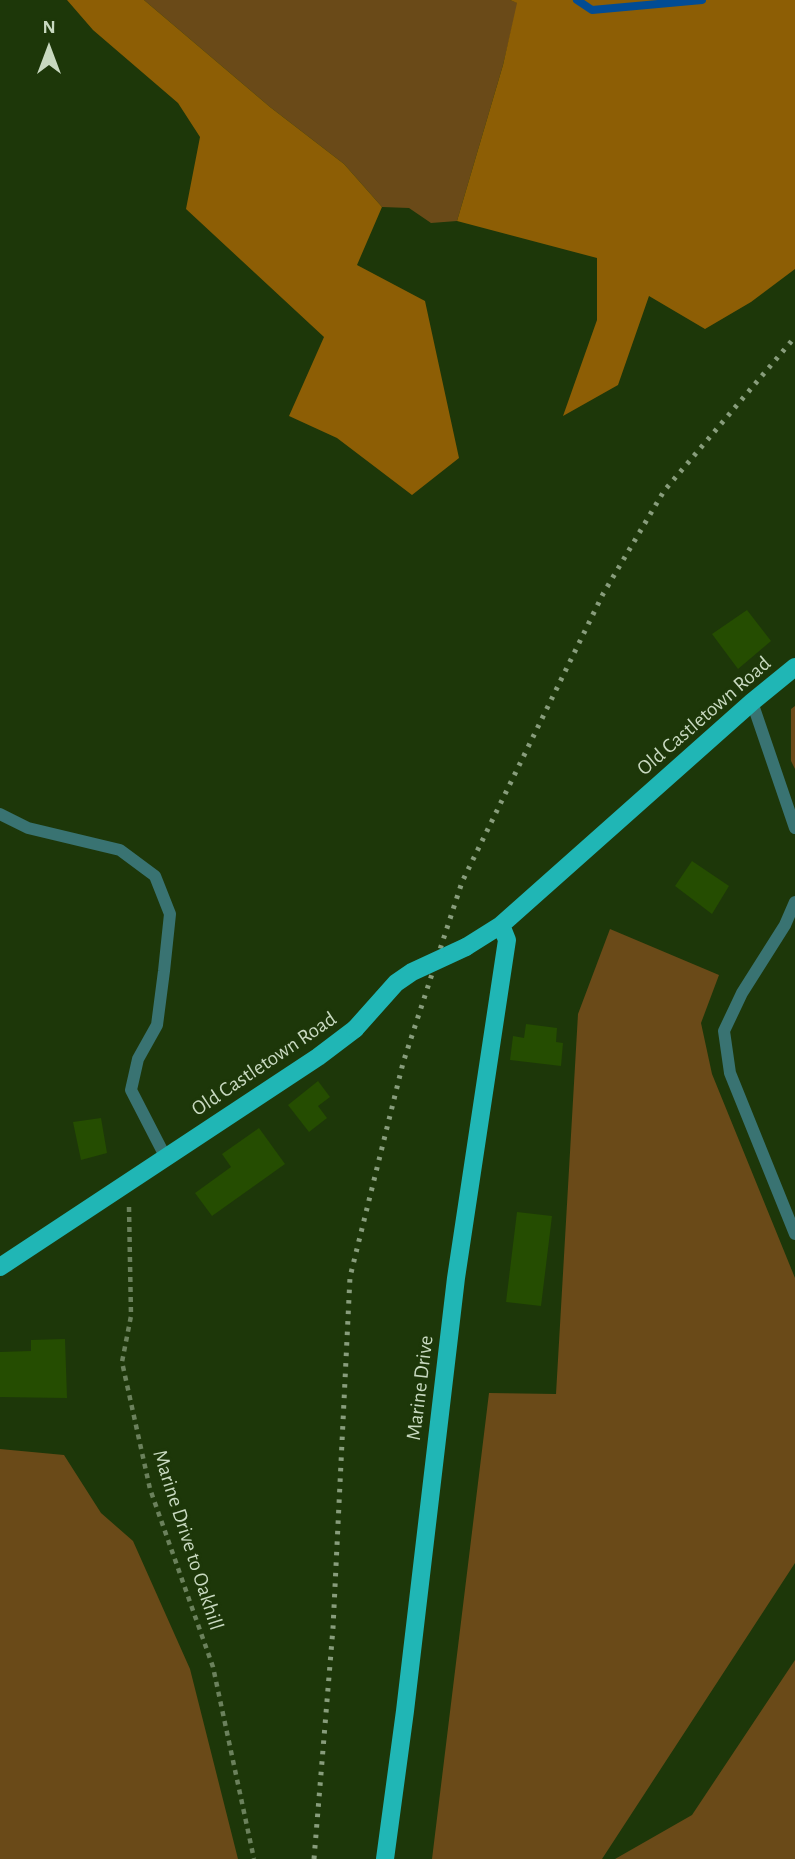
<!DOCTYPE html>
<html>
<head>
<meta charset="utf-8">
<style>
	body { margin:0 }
	#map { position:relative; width:795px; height:1859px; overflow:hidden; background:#1d3709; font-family:"Alegreya Sans",sans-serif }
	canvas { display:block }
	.north { position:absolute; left:14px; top:14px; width:70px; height:70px; -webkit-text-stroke:5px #1d3709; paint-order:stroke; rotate:0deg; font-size:19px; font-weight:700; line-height:28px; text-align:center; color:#c8d9c0 }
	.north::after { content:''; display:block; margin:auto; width:24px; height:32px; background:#c8d9c0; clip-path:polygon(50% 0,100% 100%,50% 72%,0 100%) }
</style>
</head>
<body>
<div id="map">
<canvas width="795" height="1859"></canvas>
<div class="north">N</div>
</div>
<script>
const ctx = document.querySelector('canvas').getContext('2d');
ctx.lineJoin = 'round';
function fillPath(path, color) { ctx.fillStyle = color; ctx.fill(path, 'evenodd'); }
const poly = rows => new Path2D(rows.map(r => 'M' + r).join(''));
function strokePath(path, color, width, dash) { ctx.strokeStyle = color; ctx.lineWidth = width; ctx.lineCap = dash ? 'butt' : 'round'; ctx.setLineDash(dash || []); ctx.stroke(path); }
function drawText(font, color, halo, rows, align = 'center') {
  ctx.font = font + ' "Alegreya Sans",sans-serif'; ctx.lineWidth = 6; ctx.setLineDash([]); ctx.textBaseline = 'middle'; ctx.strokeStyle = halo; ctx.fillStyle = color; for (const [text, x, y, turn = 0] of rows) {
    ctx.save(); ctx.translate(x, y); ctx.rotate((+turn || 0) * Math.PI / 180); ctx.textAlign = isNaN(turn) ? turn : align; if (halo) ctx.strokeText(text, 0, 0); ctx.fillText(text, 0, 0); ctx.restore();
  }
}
fillPath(poly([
	[144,0,510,0,518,3,503,65,457,221,431,223,409,208,382,207,344,164,270,107],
	[795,706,795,769,791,761,791,709],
	[610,929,719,975,701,1023,712,1074,795,1278,795,1563,602,1859,432,1859,489,1393,556,1394,578,1014],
	[0,1449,64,1455,101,1513,133,1541,190,1669,238,1859,0,1859],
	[795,1660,795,1859,615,1859,692,1815]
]), '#6a4a18');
fillPath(poly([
	[67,0,144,0,270,107,344,164,382,207,357,265,425,301,459,458,412,495,337,438,289,416,324,337,186,209,200,137,178,103,93,30],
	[510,0,795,0,795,269,751,302,705,329,649,296,618,385,563,416,597,320,597,258,457,221,503,65,517,3]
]), '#8d5e05');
strokePath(poly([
	[577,0,592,10,702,0]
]), '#024c94', 8);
fillPath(poly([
	[747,610,771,641,738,669,712,634],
	[692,861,729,886,712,914,675,886],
	[526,1024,557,1028,556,1042,563,1043,561,1066,510,1060,513,1036,524,1038],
	[318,1081,330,1097,318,1106,327,1118,309,1132,288,1105],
	[101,1118,107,1153,81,1160,73,1122],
	[259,1128,285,1164,212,1216,195,1193,231,1167,222,1154],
	[517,1212,552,1216,541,1306,506,1302],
	[65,1339,67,1398,0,1397,0,1352,31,1351,31,1340]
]), '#254d01');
strokePath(poly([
	[129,1207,131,1316,122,1362,150,1489,213,1667,254,1859]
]), '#6b815c', 4.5, [5, 5]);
strokePath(poly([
	[752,702,795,828],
	[0,814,28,828,120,850,155,876,170,914,164,971,157,1025,138,1059,131,1090,166,1158],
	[795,902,785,925,742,993,724,1031,730,1073,795,1234]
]), '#397372', 12);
strokePath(poly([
	[466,947,501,925,752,702,795,667],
	[0,1267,318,1057,355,1029],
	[385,1859,405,1711,456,1278,507,940,501,925]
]), '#20b6b5', 18);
strokePath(poly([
	[314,1859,333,1628,350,1277,403,1063,462,882,603,594,664,491,795,337]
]), '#889d7c', 5, [3.5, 7]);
strokePath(poly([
	[355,1029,396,983,412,972,466,947]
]), '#20b6b5', 18);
drawText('21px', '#c8d9c0', '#1d3709', [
	["Old Castletown Road",704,716,-41],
	["Old Castletown Road",264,1064,-34],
	["Marine Drive",420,1388,-83],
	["Marine Drive to Oakhill",188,1540,72]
]);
</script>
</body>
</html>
